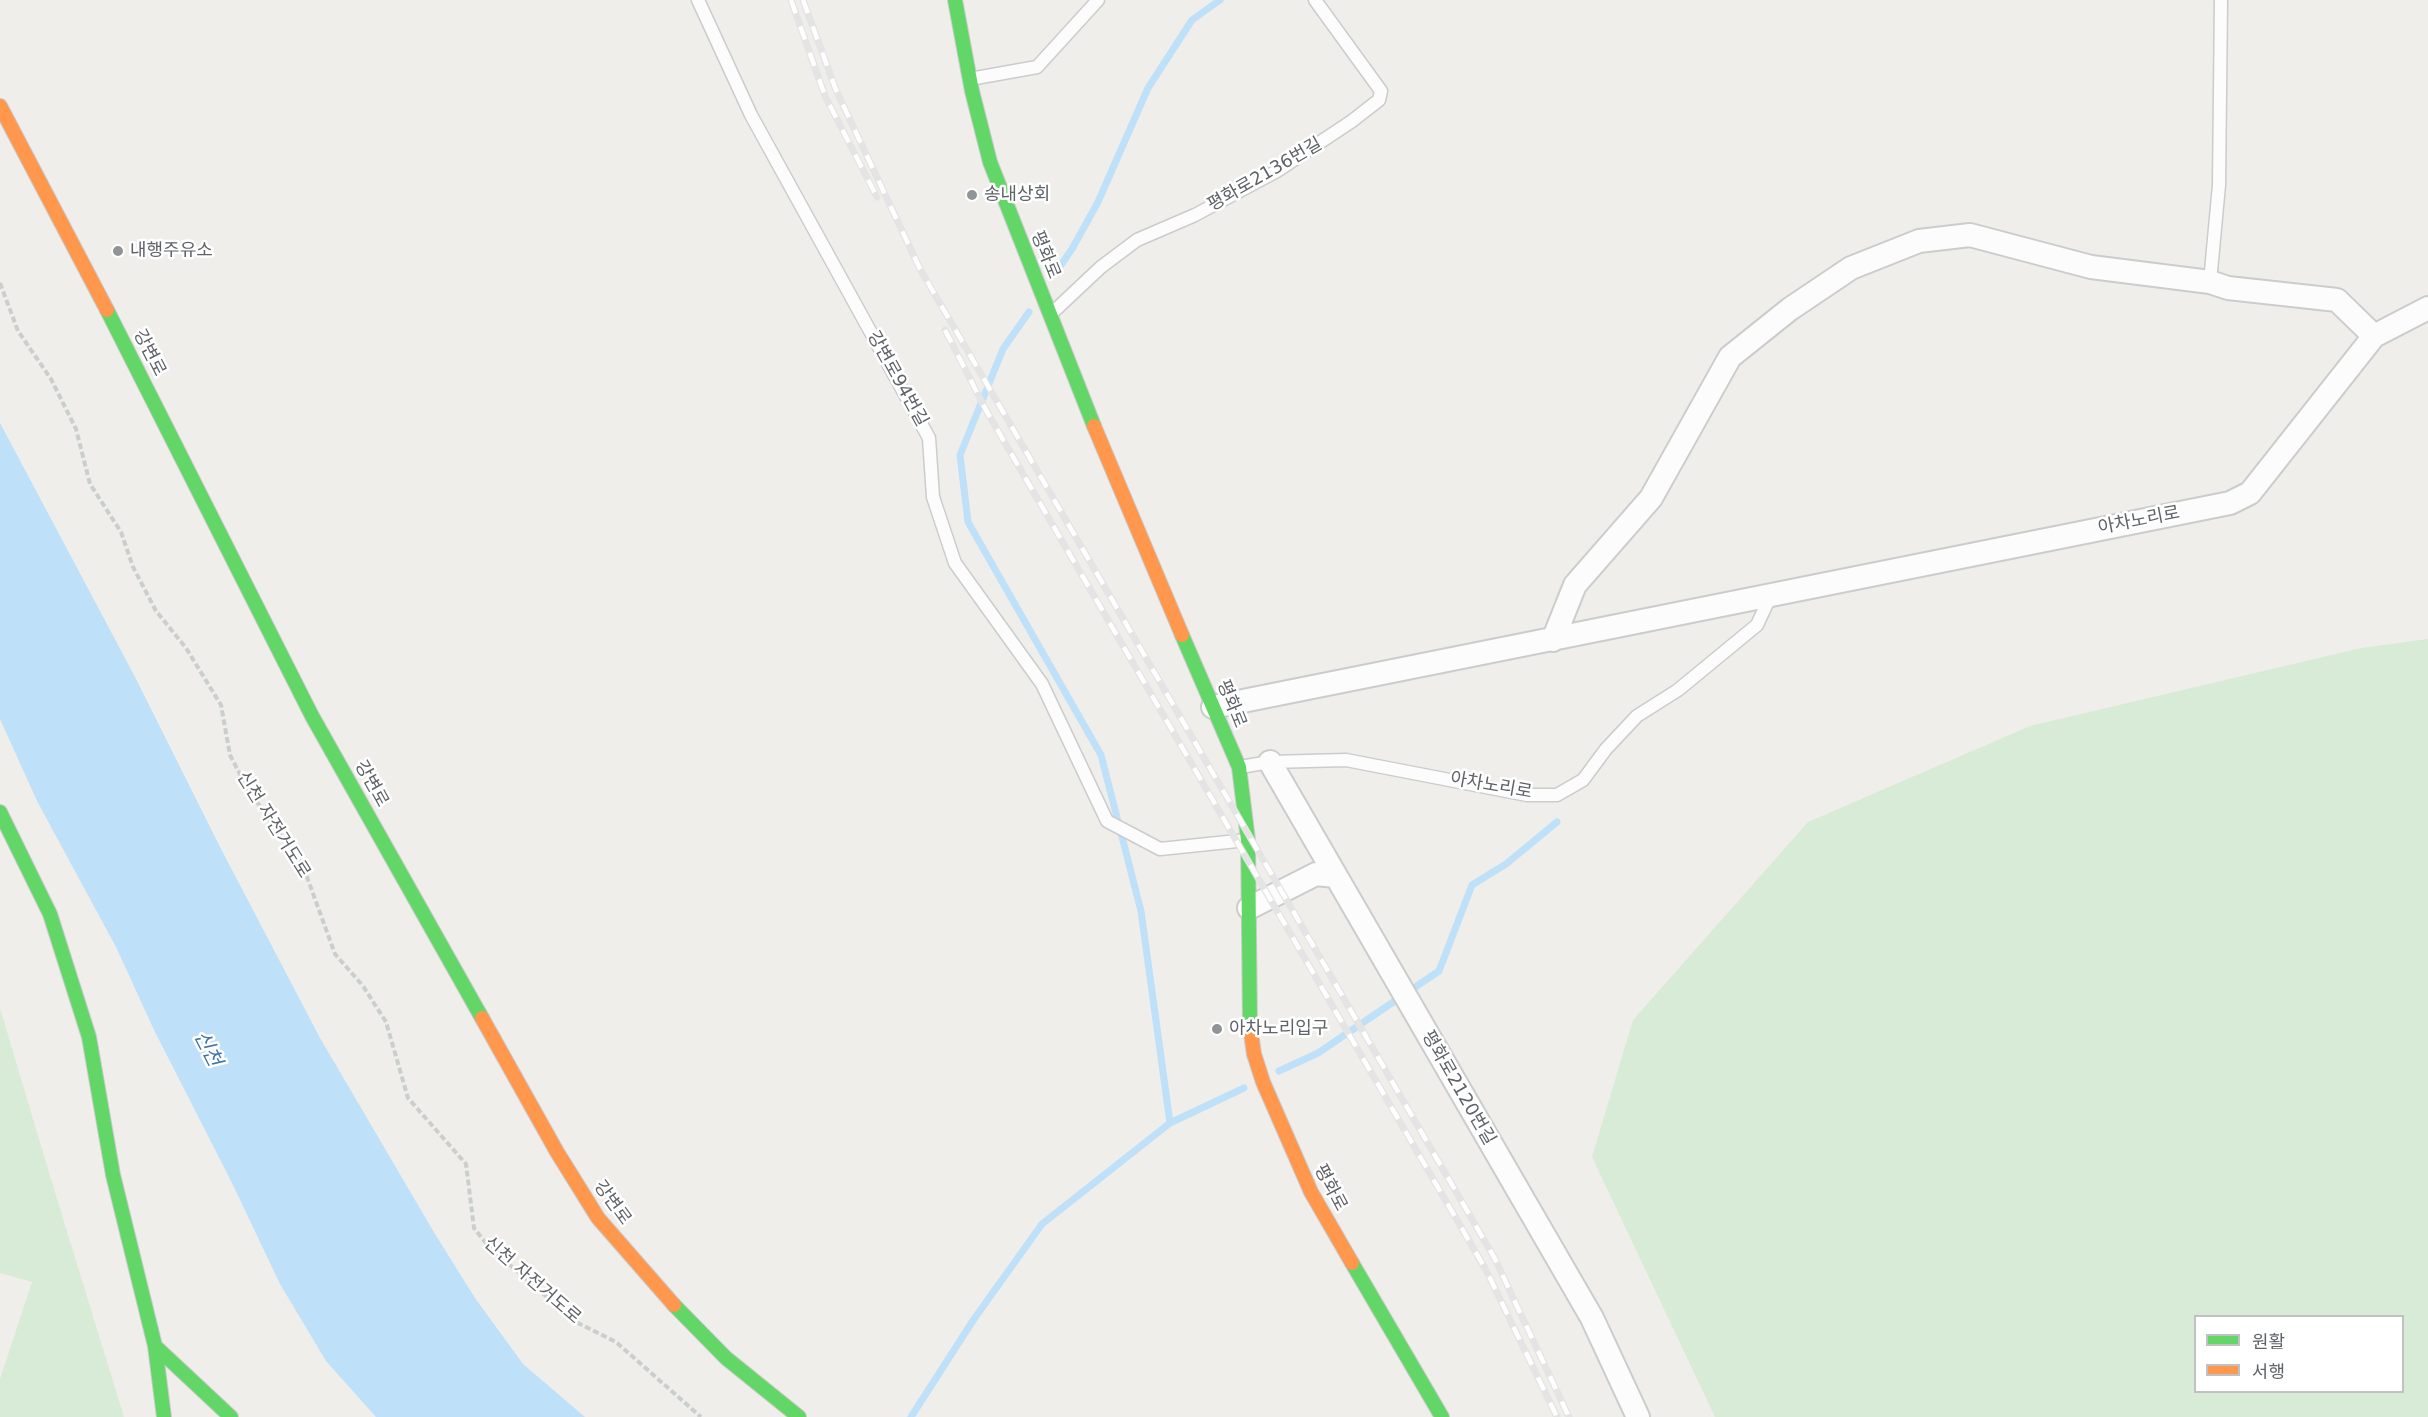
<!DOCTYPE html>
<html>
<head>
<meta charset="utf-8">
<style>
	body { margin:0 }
	#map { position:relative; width:2428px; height:1417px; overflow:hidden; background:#efeeea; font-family:"DejaVu Sans","Noto Sans KR",sans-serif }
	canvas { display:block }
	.legend { position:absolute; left:2194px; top:1315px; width:210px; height:78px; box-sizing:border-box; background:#fff; border:2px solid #bfc1c3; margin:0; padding:8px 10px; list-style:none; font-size:18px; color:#5f6368 }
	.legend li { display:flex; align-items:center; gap:12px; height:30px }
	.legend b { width:30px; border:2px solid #bfc1c3 }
</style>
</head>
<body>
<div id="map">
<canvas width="2428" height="1417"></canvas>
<ul class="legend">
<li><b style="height:8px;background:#63d668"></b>원활</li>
<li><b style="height:8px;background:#ff974d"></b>서행</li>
</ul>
</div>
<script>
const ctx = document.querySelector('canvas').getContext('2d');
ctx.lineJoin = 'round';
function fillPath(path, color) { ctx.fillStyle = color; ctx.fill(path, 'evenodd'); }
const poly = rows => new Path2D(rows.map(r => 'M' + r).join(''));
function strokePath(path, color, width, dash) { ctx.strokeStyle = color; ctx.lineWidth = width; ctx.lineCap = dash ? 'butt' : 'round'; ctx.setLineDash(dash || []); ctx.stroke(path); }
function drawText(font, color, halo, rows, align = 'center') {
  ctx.font = font + ' "DejaVu Sans","Noto Sans KR",sans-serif'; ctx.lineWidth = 5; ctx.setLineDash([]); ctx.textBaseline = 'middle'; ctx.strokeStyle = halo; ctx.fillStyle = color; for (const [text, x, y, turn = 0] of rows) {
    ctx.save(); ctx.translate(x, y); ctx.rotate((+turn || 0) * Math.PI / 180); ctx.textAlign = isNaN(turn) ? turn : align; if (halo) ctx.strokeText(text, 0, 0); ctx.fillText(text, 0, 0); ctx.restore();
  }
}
fillPath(poly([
	[2428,639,2428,1417,1715,1417,1592,1157,1633,1020,1808,822,2030,726,2361,648],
	[2402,1316,2402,1392,2196,1392,2196,1316],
	[0,1008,50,1176,124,1417,0,1417,0,1379,32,1282,0,1273]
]), '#d8ebd6');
fillPath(poly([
	[0,423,134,675,220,847,320,1038,435,1234,475,1298,523,1364,585,1417,376,1417,326,1361,280,1284,232,1183,154,1030,116,947,37,801,0,719]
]), '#bfe0f9');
strokePath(poly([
	[1054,275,1072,249,1098,202,1148,88,1192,20,1220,0],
	[1279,1071,1318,1053,1439,971,1472,885,1506,864,1557,822],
	[1170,1123,1244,1088],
	[911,1417,974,1319,1042,1224,1170,1123,1141,911,1101,755,968,522,960,455,1003,349,1029,312]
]), '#bfe0f9', 7);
const lane = poly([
	[698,0,751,115,929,438,933,497,955,563,1042,684,1107,821,1160,849,1247,840],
	[970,79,1037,67,1098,0],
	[2210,282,2219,185,2221,0],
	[1051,314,1101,267,1137,240,1195,215,1277,171,1352,121,1379,100,1381,91,1315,0],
	[1240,767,1270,762,1346,760,1527,795,1557,795,1583,780,1606,749,1637,716,1678,690,1757,625,1770,597]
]);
const street = poly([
	[1553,640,1575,585,1651,498,1730,357,1790,309,1851,268,1919,241,1970,235,2091,267,2210,282,2228,288,2337,300,2374,336],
	[1213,707,2230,503,2250,493,2374,336,2428,308],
	[1270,762,1592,1318,1638,1417],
	[1249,908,1316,874,1335,876]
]);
const fast = poly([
	[955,0,972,91,990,162,1094,426],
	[107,310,312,716,482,1018],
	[1182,635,1239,767,1248,840,1250,1026],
	[0,812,50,914,89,1037,113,1175,155,1346,231,1417],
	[1352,1263,1442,1417],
	[674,1305,726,1358,799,1417],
	[155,1346,164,1417]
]);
const slow = poly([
	[0,106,107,310],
	[1094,426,1182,635],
	[482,1018,557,1152,598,1218,674,1305],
	[1250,1026,1254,1054,1263,1082,1311,1192,1352,1263]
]);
strokePath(lane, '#cbcccc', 15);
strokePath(street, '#cbcccc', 26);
strokePath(fast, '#cacacb', 16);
strokePath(slow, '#cacacb', 16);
strokePath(poly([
	[0,283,18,331,51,379,76,429,90,484,121,532,133,567,156,611,186,648,221,705,230,755,247,788,303,866,335,954,363,986,386,1022,408,1098,466,1164,474,1228,489,1247,576,1322,616,1342,701,1417]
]), '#cacfcc', 4, [6, 3]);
strokePath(lane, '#fdfcfc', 12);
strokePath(street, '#fdfcfc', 22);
strokePath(fast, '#63d668', 14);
strokePath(slow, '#ff974d', 14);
const rail = poly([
	[791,0,825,96,877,197],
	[803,0,836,90,920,269,1494,1257,1569,1417],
	[945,330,987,412,1486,1270,1557,1417]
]);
strokePath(rail, '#e4e4e4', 7);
strokePath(rail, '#fff', 4.5, [14]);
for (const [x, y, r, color] of [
	[972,195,6,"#919496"],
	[118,251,6,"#919496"],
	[1217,1029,6,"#919496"]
]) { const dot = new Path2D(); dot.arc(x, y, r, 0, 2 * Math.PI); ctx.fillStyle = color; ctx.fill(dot); strokePath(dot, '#fff', 2); }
drawText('18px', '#5f6368', '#fff', [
	["평화로2136번길",1265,175,-30],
	["평화로",1045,255,68],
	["강변로",149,353,63],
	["강변로94번길",897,379,61],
	["아차노리로",2139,521,-11],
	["평화로",1231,704,68],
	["강변로",371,784,61],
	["아차노리로",1491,786,10],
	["신천 자전거도로",273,825,58],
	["평화로2120번길",1458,1088,60],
	["평화로",1330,1188,62],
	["강변로",612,1203,54],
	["신천 자전거도로",532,1281,41]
]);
drawText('18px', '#5f6368', '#fff', [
	["송내상회",984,195],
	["내행주유소",130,251],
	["아차노리입구",1229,1029]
], 'left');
drawText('italic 20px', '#4174aa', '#fff', [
	["신천",207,1049,63]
]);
</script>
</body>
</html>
